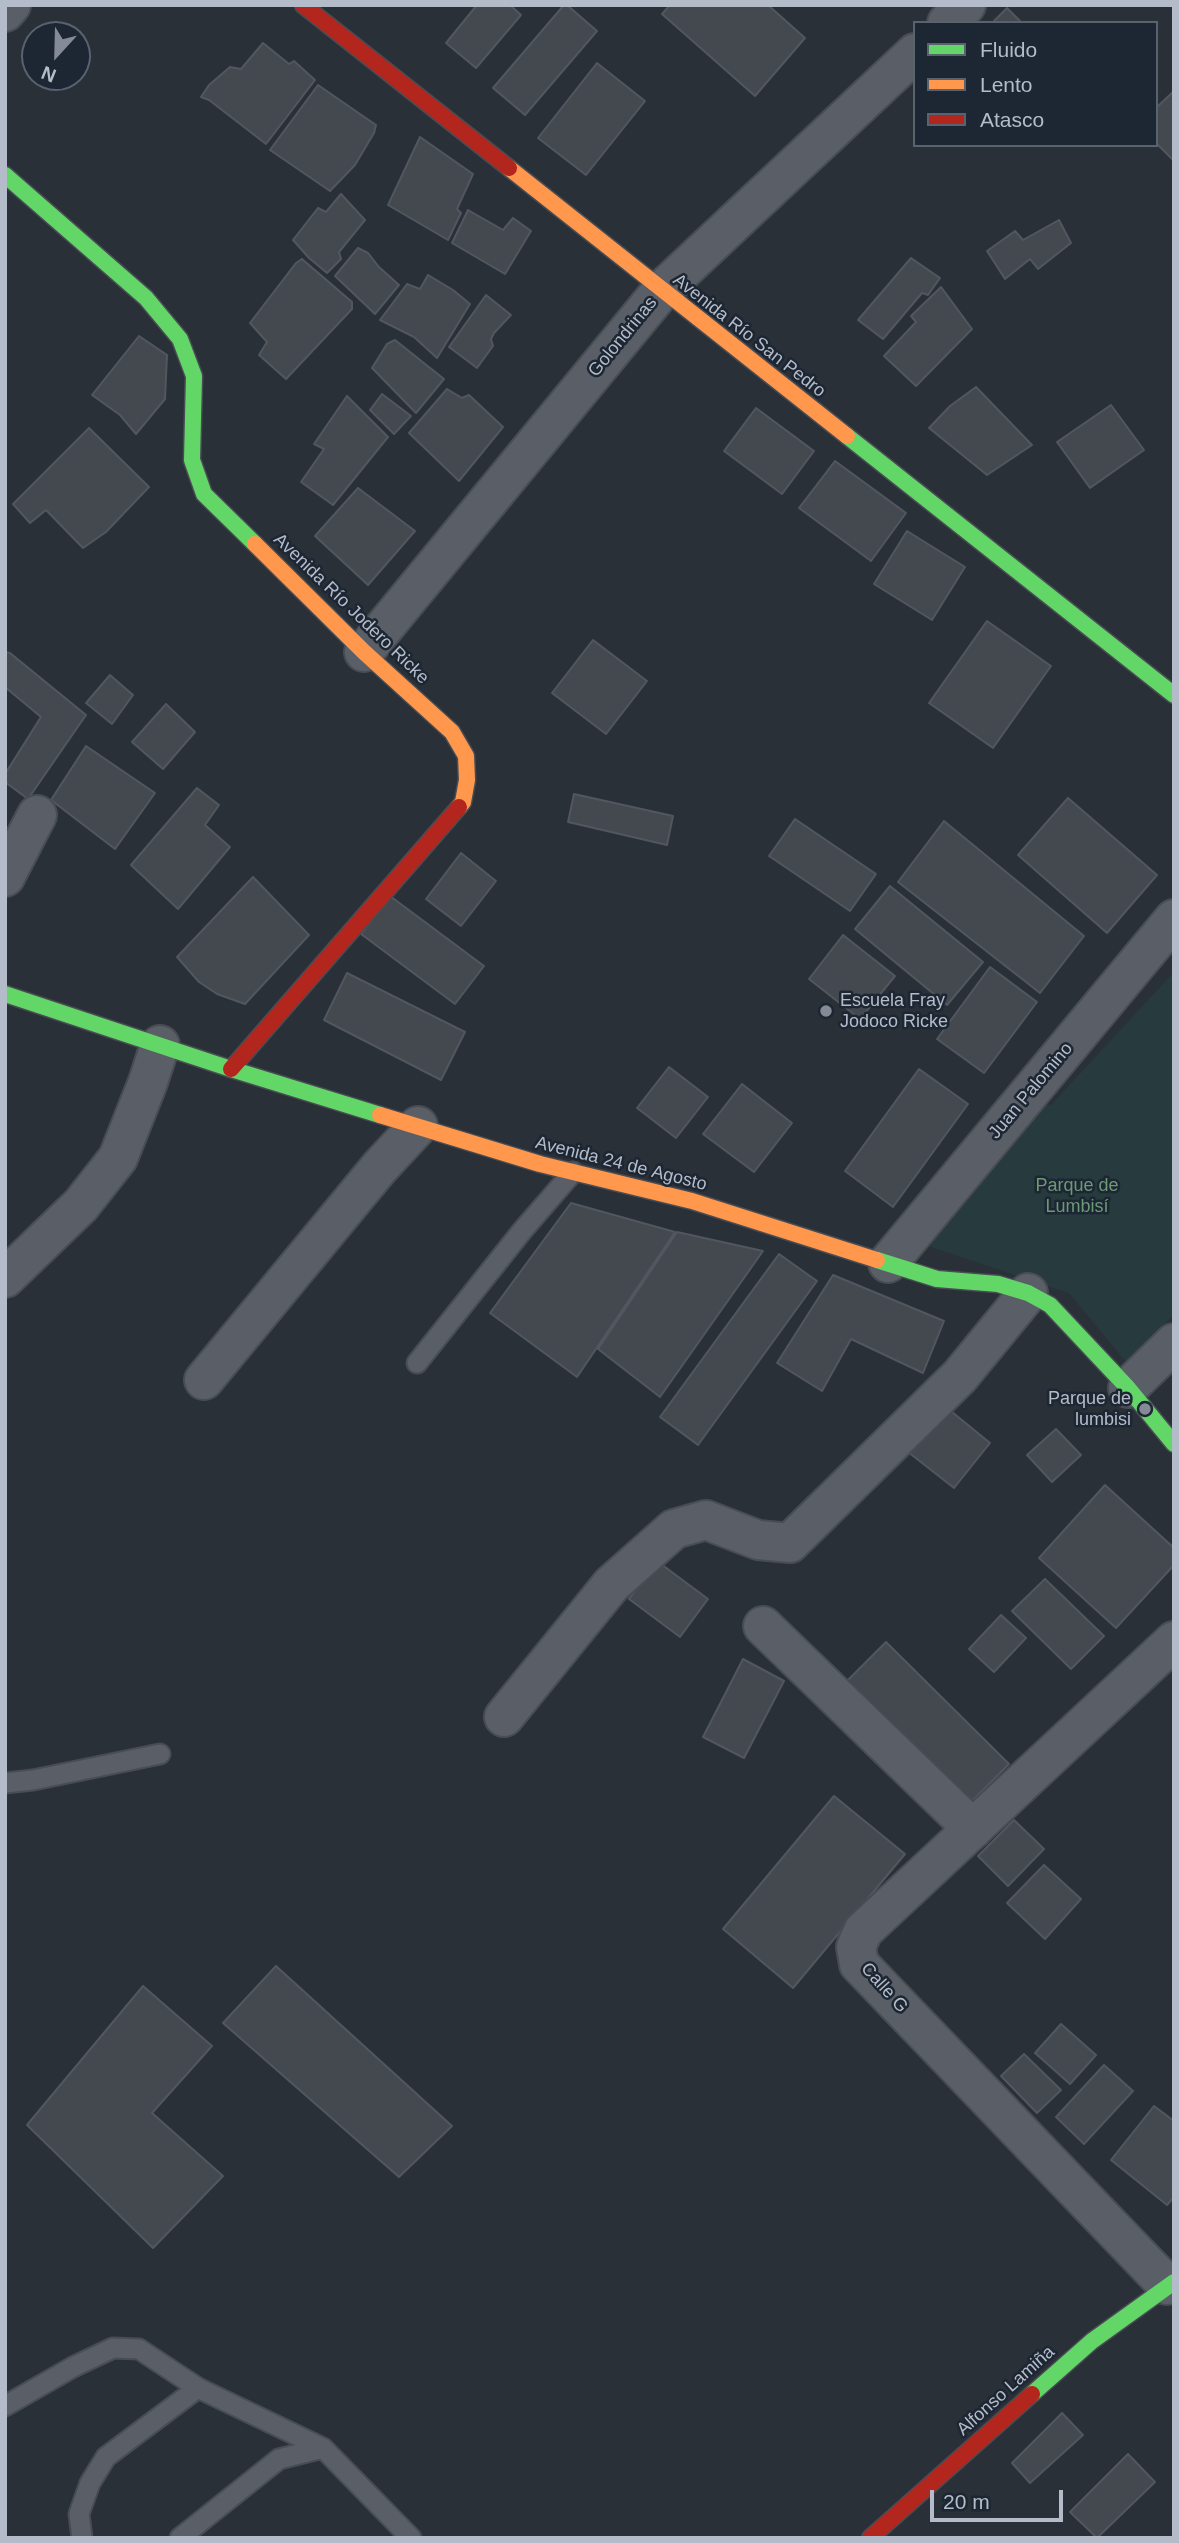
<!DOCTYPE html>
<html>
<head>
<meta charset="utf-8">
<style>
	body { margin:0 }
	#map { position:relative; width:1179px; height:2543px; overflow:hidden; background:#2a3038; font-family:Arial,sans-serif }
	canvas { display:block }
	.frame { position:absolute; inset:0; border:7px solid #b4bcc9; pointer-events:none }
	.legend { position:absolute; left:913px; top:21px; width:245px; height:126px; box-sizing:border-box; background:#1d2633; border:2px solid #59626f; margin:0; padding:9px 12px; list-style:none; font-size:21px; color:#b4bcc9 }
	.legend li { display:flex; align-items:center; gap:14px; height:35px }
	.legend b { width:35px; border:2px solid #59626f }
	.north { position:absolute; left:21px; top:21px; width:70px; height:70px; box-sizing:border-box; background:#1d2633; border:2px solid #59626f; border-radius:50%; rotate:202deg; font-size:19px; font-weight:700; line-height:28px; text-align:center; color:#b4bcc9 }
	.north::after { content:''; display:block; margin:auto; width:24px; height:32px; background:#848b96; clip-path:polygon(50% 0,100% 100%,50% 72%,0 100%) }
	.scale { position:absolute; left:930px; top:2490px; width:133px; height:32px; box-sizing:border-box; border:4px solid #b4bcc9; border-top:0; padding-left:9px; font-size:21px; line-height:24px; white-space:nowrap; color:#b4bcc9; -webkit-text-stroke:5px #1d2633; paint-order:stroke }
</style>
</head>
<body>
<div id="map">
<canvas width="1179" height="2543"></canvas>
<div class="frame"></div>
<ul class="legend">
<li><b style="height:9px;background:#63d668"></b>Fluido</li>
<li><b style="height:9px;background:#ff974d"></b>Lento</li>
<li><b style="height:9px;background:#b3261e"></b>Atasco</li>
</ul>
<div class="north">N</div>
<div class="scale">20 m</div>
</div>
<script>
const ctx = document.querySelector('canvas').getContext('2d');
ctx.lineJoin = 'round';
function fillPath(path, color) { ctx.fillStyle = color; ctx.fill(path, 'evenodd'); }
const poly = rows => new Path2D(rows.map(r => 'M' + r).join(''));
function strokePath(path, color, width, dash) { ctx.strokeStyle = color; ctx.lineWidth = width; ctx.lineCap = dash ? 'butt' : 'round'; ctx.setLineDash(dash || []); ctx.stroke(path); }
function drawText(font, color, halo, rows, align = 'center') {
  ctx.font = font + ' Arial,sans-serif'; ctx.lineWidth = 5; ctx.setLineDash([]); ctx.textBaseline = 'middle'; ctx.strokeStyle = halo; ctx.fillStyle = color; for (const [text, x, y, turn = 0] of rows) {
    ctx.save(); ctx.translate(x, y); ctx.rotate((+turn || 0) * Math.PI / 180); ctx.textAlign = isNaN(turn) ? turn : align; if (halo) ctx.strokeText(text, 0, 0); ctx.fillText(text, 0, 0); ctx.restore();
  }
}
fillPath(poly([
	[1174,972,1174,1315,1126,1362,1069,1293,910,1240,1013,1107,1051,1105]
]), '#273a3e');
const building = poly([
	[477,5,510,5,521,15,476,68,446,43,477,5],
	[564,5,567,5,597,31,525,115,493,88,564,5],
	[670,5,768,5,805,38,755,96,662,14,670,5],
	[1007,8,1022,23,992,23,1007,8],
	[263,43,289,64,294,61,315,80,266,144,209,100,201,97,209,85,230,67,241,69,263,43],
	[597,63,645,101,586,175,538,138,597,63],
	[318,85,376,125,374,133,355,165,330,191,270,150,318,85],
	[1174,91,1174,161,1156,143,1156,108,1174,91],
	[420,137,473,174,457,209,461,213,448,240,388,205,420,137],
	[341,194,365,220,339,252,341,259,327,273,309,258,293,240,318,208,326,212,341,194],
	[468,210,503,230,513,218,531,231,505,274,452,243,468,210],
	[1059,220,1071,243,1038,269,1030,259,1005,279,987,251,1015,231,1023,240,1059,220],
	[358,248,368,253,379,267,399,285,375,314,335,276,358,248],
	[911,258,940,278,928,295,922,293,883,339,858,320,911,258],
	[302,259,352,302,352,309,286,379,259,355,267,342,250,323,296,263,302,259],
	[428,275,453,290,470,304,437,358,414,337,380,320,407,284,420,289,428,275],
	[941,287,972,329,916,386,884,356,916,322,911,316,941,287],
	[486,295,511,315,494,333,491,339,493,346,477,368,449,347,486,295],
	[139,336,167,355,165,399,136,434,120,415,92,395,139,336],
	[395,340,444,379,416,413,372,368,387,344,395,340],
	[976,387,1032,445,987,475,929,428,950,406,976,387],
	[447,389,462,398,469,395,503,427,459,481,409,433,447,389],
	[382,394,411,416,394,434,370,410,382,394],
	[347,396,388,437,333,505,301,482,324,449,314,444,347,396],
	[1111,405,1144,450,1090,488,1057,442,1111,405],
	[756,408,814,451,782,494,724,451,756,408],
	[89,428,149,487,106,532,83,548,46,510,30,523,13,504,89,428],
	[835,461,906,513,871,561,799,508,835,461],
	[358,488,415,531,368,585,315,536,358,488],
	[907,531,965,567,932,620,874,584,907,531],
	[987,621,1051,666,993,748,929,703,987,621],
	[593,640,647,681,606,734,552,693,593,640],
	[5,652,10,653,86,715,28,799,5,782,5,774,41,717,5,687,5,652],
	[110,675,133,695,112,724,86,703,110,675],
	[166,704,195,732,163,769,132,742,166,704],
	[86,746,155,793,115,849,51,800,86,746],
	[197,788,219,805,205,825,230,847,178,909,131,865,197,788],
	[574,794,673,816,667,845,568,822,574,794],
	[1068,798,1157,875,1107,933,1018,855,1068,798],
	[795,819,876,874,850,911,769,856,795,819],
	[944,821,1084,936,1040,993,898,882,944,821],
	[461,853,496,881,461,926,426,899,461,853],
	[253,877,309,935,245,1004,217,994,199,982,177,957,253,877],
	[890,886,983,962,947,1005,855,929,890,886],
	[390,896,484,966,455,1004,361,934,390,896],
	[843,935,895,976,860,1019,809,979,843,935],
	[990,967,1037,1002,984,1073,937,1039,990,967],
	[347,973,465,1032,441,1080,324,1020,347,973],
	[669,1067,708,1097,676,1138,637,1108,669,1067],
	[919,1069,968,1104,893,1207,845,1171,919,1069],
	[742,1084,792,1123,754,1172,703,1134,742,1084],
	[571,1203,675,1232,577,1377,490,1313,571,1203],
	[677,1232,763,1251,660,1397,598,1349,677,1232],
	[779,1254,817,1281,698,1445,660,1417,779,1254],
	[833,1275,944,1321,923,1373,851,1339,822,1391,777,1363,833,1275],
	[941,1403,990,1443,954,1488,903,1448,941,1403],
	[1056,1429,1081,1455,1052,1482,1027,1455,1056,1429],
	[1105,1485,1174,1548,1174,1565,1116,1628,1039,1558,1105,1485],
	[657,1561,708,1599,680,1637,629,1599,657,1561],
	[1045,1579,1104,1636,1071,1669,1012,1611,1045,1579],
	[1001,1615,1026,1638,994,1672,969,1649,1001,1615],
	[886,1642,1009,1764,970,1803,847,1681,886,1642],
	[743,1659,784,1681,744,1758,703,1737,743,1659],
	[834,1796,905,1854,793,1988,723,1929,834,1796],
	[1014,1820,1044,1849,1008,1886,978,1856,1014,1820],
	[1044,1865,1081,1899,1045,1939,1007,1903,1044,1865],
	[276,1966,452,2126,399,2177,223,2023,276,1966],
	[143,1986,212,2046,152,2113,223,2176,153,2248,27,2125,143,1986],
	[1061,2024,1096,2055,1070,2084,1035,2053,1061,2024],
	[1024,2054,1061,2090,1037,2113,1001,2076,1024,2054],
	[1104,2065,1133,2091,1084,2144,1056,2117,1104,2065],
	[1154,2106,1174,2121,1174,2197,1167,2205,1111,2160,1154,2106],
	[1062,2413,1083,2435,1030,2483,1012,2463,1062,2413],
	[1128,2454,1155,2482,1097,2538,1070,2512,1128,2454]
]);
fillPath(building, '#444950');
strokePath(building, '#52575f', 2);
const lane = poly([
	[417,1363,522,1231,573,1172],
	[5,1783,33,1780,160,1754],
	[5,2406,73,2367,113,2348,139,2349,198,2388],
	[82,2538,79,2514,90,2483,106,2457,198,2388,323,2448,411,2538],
	[180,2538,279,2459,323,2448]
]);
const street = poly([
	[5,12,11,5],
	[947,23,966,5],
	[364,652,661,291,915,53],
	[5,877,37,815],
	[888,1263,1174,919],
	[5,1278,81,1205,118,1158,148,1082,160,1045],
	[204,1380,379,1168,418,1126],
	[1128,1388,1174,1343],
	[763,1626,973,1829],
	[504,1717,611,1585,674,1529,706,1520,758,1540,790,1543,960,1376,1028,1293],
	[1167,2285,859,1964,856,1947,863,1931,1174,1641]
]);
const fast = poly([
	[5,175,146,298,180,339,194,376,192,460,204,494,255,544],
	[847,436,1174,695],
	[5,994,231,1069,380,1115],
	[877,1260,937,1279,998,1284,1028,1293,1050,1305,1128,1388,1174,1444],
	[1032,2394,1092,2341,1174,2282]
]);
const slow = poly([
	[509,168,847,436],
	[255,544,364,652,452,732,466,756,467,780,463,802,459,807],
	[380,1115,540,1164,692,1201,877,1260]
]);
const jam = poly([
	[303,5,509,168],
	[231,1069,459,807],
	[870,2538,1032,2394]
]);
strokePath(lane, '#484c53', 23);
strokePath(street, '#484c53', 42);
strokePath(fast, '#484c53', 19);
strokePath(slow, '#484c53', 19);
strokePath(jam, '#484c53', 19);
strokePath(lane, '#5a5e66', 19);
strokePath(street, '#5a5e66', 38);
strokePath(fast, '#63d668', 16);
strokePath(slow, '#ff974d', 16);
strokePath(jam, '#b3261e', 16);
for (const [x, y, r, color] of [
	[826,1011,7,"#848b96"],
	[1145,1409,7,"#848b96"]
]) { const dot = new Path2D(); dot.arc(x, y, r, 0, 2 * Math.PI); ctx.fillStyle = color; ctx.fill(dot); strokePath(dot, '#1d2633', 2.5); }
drawText('18px', '#b4bcc9', '#1d2633', [
	["Avenida Río San Pedro",749,336,38],
	["Golondrinas",623,337,-51],
	["Avenida Río Jodero Ricke",351,609,44],
	["Juan Palomino",1031,1091,-50],
	["Avenida 24 de Agosto",621,1164,14],
	["Calle G",884,1988,48],
	["Alfonso Lamiña",1006,2391,-42]
]);
drawText('18px', '#b4bcc9', '#1d2633', [
	["Escuela Fray",840,1001],
	["Jodoco Ricke",840,1022],
	["Parque de",1131,1399,"right"],
	["lumbisi",1131,1420,"right"]
], 'left');
drawText('18px', '#6b9a76', '#1d2633', [
	["Parque de",1077,1186],
	["Lumbisí",1077,1207]
]);
</script>
</body>
</html>
